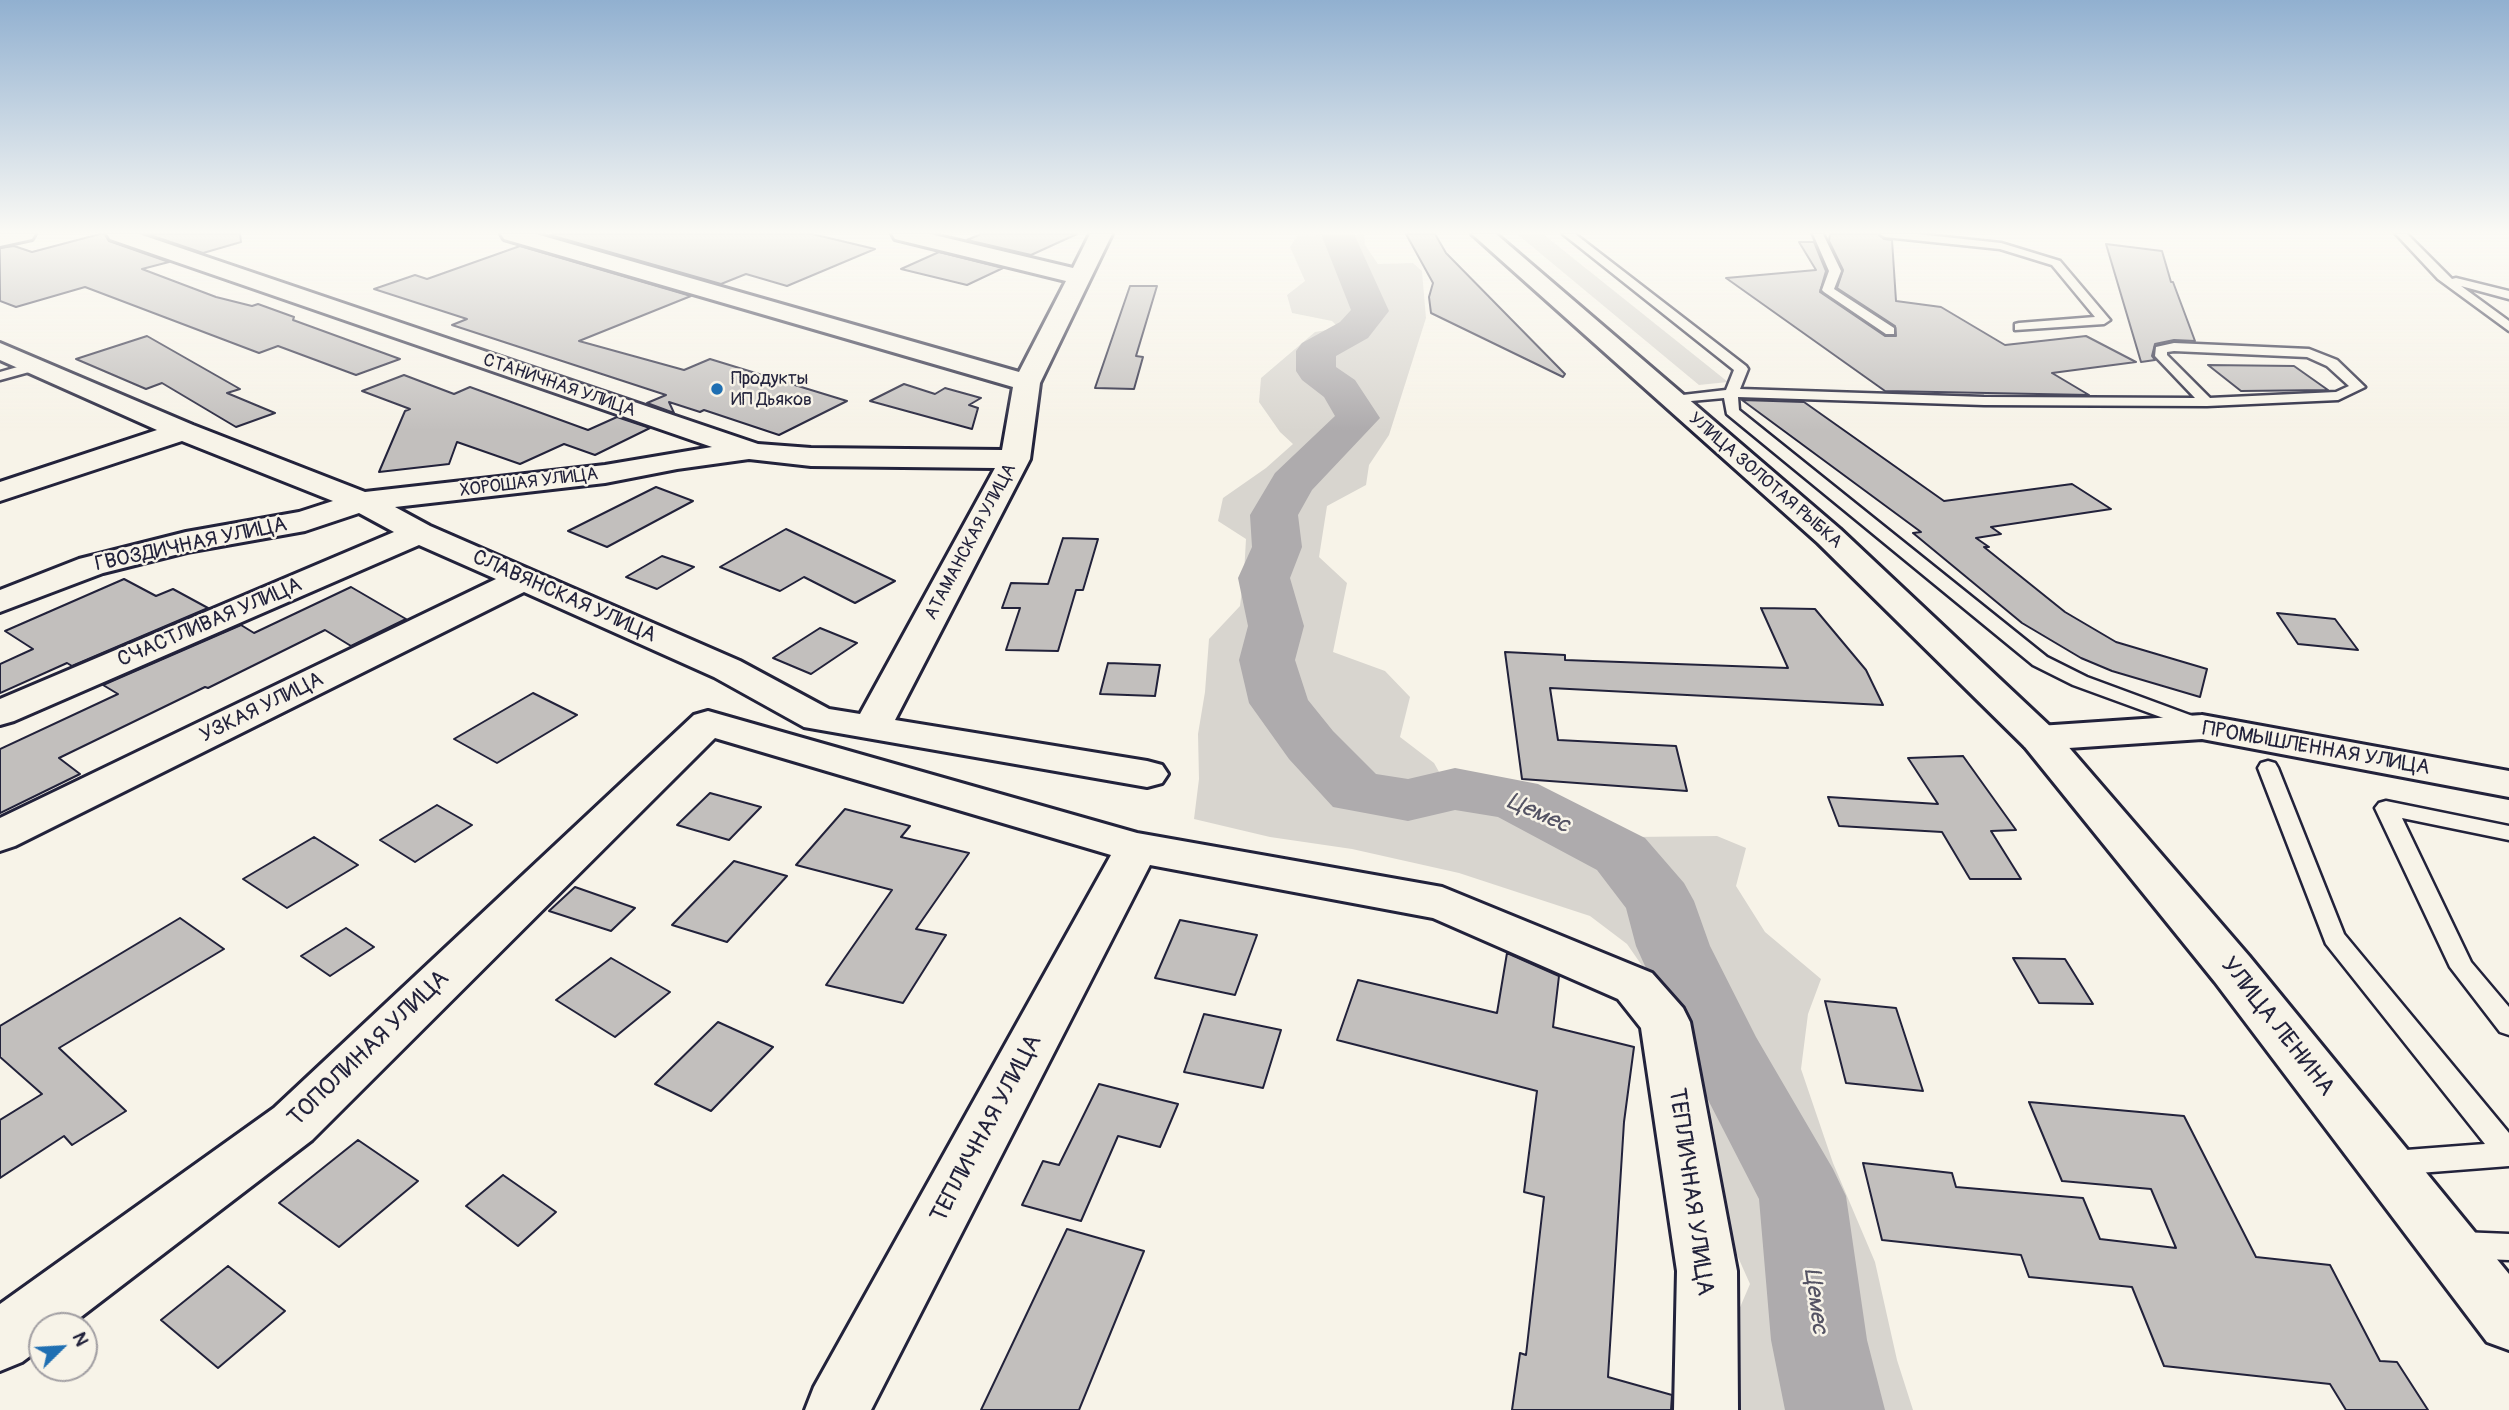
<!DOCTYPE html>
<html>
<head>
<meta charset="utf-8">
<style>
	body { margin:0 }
	#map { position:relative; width:2509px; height:1410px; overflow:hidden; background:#f7f3e8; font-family:Pangolin,sans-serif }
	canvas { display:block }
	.north { position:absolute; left:28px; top:1312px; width:70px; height:70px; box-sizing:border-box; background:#f7f3e8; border:2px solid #a29fa3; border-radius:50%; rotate:66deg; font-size:19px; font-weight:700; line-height:28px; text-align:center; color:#22223b }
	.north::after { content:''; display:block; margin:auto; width:24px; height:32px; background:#1f6fb2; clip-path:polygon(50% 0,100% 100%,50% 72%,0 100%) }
</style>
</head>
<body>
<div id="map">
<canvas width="2509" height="1410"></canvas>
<div class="north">N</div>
</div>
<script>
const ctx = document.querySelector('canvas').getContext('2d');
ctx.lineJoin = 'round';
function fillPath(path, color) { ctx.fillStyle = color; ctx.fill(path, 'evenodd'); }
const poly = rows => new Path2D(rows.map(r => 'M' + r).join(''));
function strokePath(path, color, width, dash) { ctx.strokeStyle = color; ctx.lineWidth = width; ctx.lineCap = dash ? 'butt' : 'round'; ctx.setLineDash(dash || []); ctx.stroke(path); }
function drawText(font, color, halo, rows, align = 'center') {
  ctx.font = font + ' Pangolin,sans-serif'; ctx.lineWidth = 5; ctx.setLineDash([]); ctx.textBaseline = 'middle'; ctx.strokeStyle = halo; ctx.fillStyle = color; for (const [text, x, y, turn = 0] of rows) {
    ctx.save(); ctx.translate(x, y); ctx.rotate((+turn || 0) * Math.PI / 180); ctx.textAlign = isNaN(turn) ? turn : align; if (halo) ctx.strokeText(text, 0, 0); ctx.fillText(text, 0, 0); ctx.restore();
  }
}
fillPath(poly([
	[1364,234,1365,245,1378,264,1413,263,1422,271,1426,318,1389,435,1369,465,1366,485,1327,506,1319,557,1347,583,1333,652,1385,671,1410,697,1400,737,1434,763,1455,800,1506,811,1558,805,1590,823,1634,837,1717,836,1746,848,1736,886,1765,932,1821,979,1808,1014,1801,1069,1833,1163,1875,1262,1897,1360,1913,1410,1716,1410,1724,1345,1750,1284,1697,1165,1670,1006,1627,944,1590,916,1459,873,1352,849,1270,837,1194,819,1199,779,1198,734,1205,692,1209,639,1240,606,1244,574,1246,539,1218,521,1223,498,1266,468,1293,444,1280,432,1259,402,1261,378,1315,332,1339,328,1332,321,1292,313,1287,295,1305,281,1290,247,1297,236],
	[1517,234,1543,234,1728,382,1699,385]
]), '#d8d5cf');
fillPath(poly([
	[1321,234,1354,234,1389,311,1368,338,1336,356,1336,367,1355,380,1380,418,1312,490,1298,515,1302,547,1290,578,1304,626,1295,660,1308,700,1333,731,1376,774,1408,779,1455,768,1538,784,1645,838,1684,883,1694,901,1710,946,1756,1037,1833,1169,1846,1196,1867,1340,1885,1410,1785,1410,1771,1340,1759,1199,1686,1057,1636,946,1626,908,1597,870,1498,817,1455,810,1408,821,1333,807,1289,759,1249,703,1239,660,1248,626,1238,578,1252,547,1250,515,1275,473,1335,416,1324,397,1302,380,1296,371,1296,351,1302,343,1340,322,1351,310,1321,234]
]), '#aeabad');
const building = poly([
	[100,234,105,234,109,241,169,262,142,269,216,297,252,306,258,304,294,317,293,320,400,359,356,375,278,346,259,353,85,287,16,307,0,301,0,248,14,246,32,252,100,234],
	[147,234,240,234,241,242,203,253,147,234],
	[554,234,812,234,875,249,787,286,746,274,721,284,550,235,554,234],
	[981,234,1077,234,1031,255,967,240,981,234],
	[1406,234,1435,234,1446,253,1565,374,1563,377,1431,313,1429,297,1433,283,1406,234],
	[1830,234,1878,234,1884,239,1892,240,1896,301,1941,307,2005,345,2086,336,2136,362,2052,373,2089,395,1885,391,1726,278,1816,270,1799,242,1814,242,1826,271,1820,292,1885,336,1896,336,1895,326,1837,288,1843,270,1829,241,1830,234],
	[2106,244,2162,251,2171,282,2173,282,2195,341,2174,340,2155,344,2152,356,2155,360,2141,362,2106,244],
	[520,246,691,296,579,341,684,370,710,359,847,401,779,435,704,410,700,412,669,402,674,413,647,403,666,395,452,325,467,319,374,289,415,275,427,279,520,246],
	[939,252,1003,268,967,285,901,269,939,252],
	[1130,286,1157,286,1136,356,1143,357,1134,389,1095,388,1130,286],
	[147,336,240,389,227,393,275,413,236,427,162,383,146,389,76,359,147,336],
	[2208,365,2294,366,2328,390,2241,391,2208,365],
	[404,375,454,394,470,387,588,430,617,417,650,428,595,455,564,444,520,464,457,442,449,464,379,472,405,411,410,409,362,391,404,375],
	[904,384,935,394,945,388,981,398,969,405,978,408,972,429,870,401,904,384],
	[1742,400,1804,402,1944,501,2072,484,2111,509,1991,527,2001,534,1976,538,1989,547,1984,547,2065,612,2116,642,2207,669,2200,697,2112,671,2081,658,2022,623,1913,533,1921,532,1742,400],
	[656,487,693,501,607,547,568,531,656,487],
	[786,529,895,581,855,603,804,577,780,591,720,567,786,529],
	[1063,538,1098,539,1083,590,1076,590,1058,651,1006,650,1020,608,1002,608,1011,583,1048,584,1063,538],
	[662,556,694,567,657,589,626,577,662,556],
	[124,579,156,596,173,589,208,608,72,666,67,663,0,693,0,664,33,649,5,631,124,579],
	[351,587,406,619,351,646,325,630,208,688,205,687,59,758,80,774,0,813,0,749,118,694,103,685,241,625,254,633,351,587],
	[1761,608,1815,609,1866,670,1883,705,1550,688,1558,740,1676,746,1687,791,1522,779,1505,652,1565,655,1565,660,1788,668,1761,608],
	[2277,613,2335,619,2358,650,2298,644,2277,613],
	[820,628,857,643,811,674,773,658,820,628],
	[1108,663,1160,665,1155,696,1100,694,1108,663],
	[533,693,577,715,497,763,454,739,533,693],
	[1963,756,2016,830,1991,831,2021,879,1970,879,1942,832,1839,826,1828,797,1938,804,1908,758,1963,756],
	[710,793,761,807,729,840,677,825,710,793],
	[437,805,472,825,415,862,380,840,437,805],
	[845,809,910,826,901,837,969,853,916,929,946,935,903,1003,826,985,892,890,796,865,845,809],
	[314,837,358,865,287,908,243,879,314,837],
	[734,861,787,876,727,942,672,925,734,861],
	[575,887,635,908,611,931,549,911,575,887],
	[180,918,224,949,59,1048,126,1111,72,1145,64,1136,0,1178,0,1120,42,1094,0,1057,0,1026,180,918],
	[1180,920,1257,935,1235,995,1155,978,1180,920],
	[346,928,374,947,330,976,301,956,346,928],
	[1507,953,1559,976,1553,1027,1634,1047,1624,1122,1608,1377,1672,1395,1671,1410,1512,1410,1520,1353,1526,1355,1544,1197,1524,1192,1537,1091,1337,1040,1358,980,1497,1013,1507,953],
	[611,958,670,992,615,1037,556,1000,611,958],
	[2013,958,2065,959,2093,1004,2039,1003,2013,958],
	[1825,1001,1896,1008,1923,1091,1846,1083,1825,1001],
	[1204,1014,1281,1030,1263,1088,1184,1072,1204,1014],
	[718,1022,773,1047,711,1111,655,1084,718,1022],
	[1099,1084,1178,1104,1160,1147,1118,1136,1081,1221,1022,1205,1043,1161,1059,1165,1099,1084],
	[2029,1102,2184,1116,2256,1257,2330,1265,2380,1361,2397,1362,2428,1410,2346,1410,2330,1384,2164,1366,2132,1287,2029,1277,2021,1255,1882,1240,1863,1163,1952,1173,1956,1187,2083,1198,2100,1239,2176,1248,2151,1189,2062,1181,2029,1102],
	[358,1140,418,1181,339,1247,279,1203,358,1140],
	[503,1175,556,1212,518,1246,466,1206,503,1175],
	[1067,1229,1144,1251,1079,1410,981,1410,1067,1229],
	[228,1266,285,1311,218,1368,161,1320,228,1266]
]);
fillPath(building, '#c2bfbd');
strokePath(building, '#22223b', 2);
const service = poly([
	[1563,234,1575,234,1746,366,1748,369,1740,389,1984,397,2195,398,2155,356,2156,347,2174,343,2309,349,2337,360,2365,387,2338,400,2207,406,1984,405,1738,397,1739,410,2047,657,2087,677,2206,721,2209,725,2206,729,2199,731,2073,685,2033,665,1727,414,1724,398,1669,403,1669,397,1674,396,1726,390,1734,370,1563,234],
	[2174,351,2307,357,2327,366,2349,386,2336,392,2210,398,2167,355,2167,352,2174,351],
	[1813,234,1823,234,1841,271,1834,289,1894,328,1894,334,1886,334,1824,292,1822,290,1829,271,1813,234],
	[1880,234,1917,234,2001,243,2060,261,2110,320,2104,324,2015,330,2015,324,2019,323,2095,317,2052,265,2000,249,1885,237,1880,234],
	[2396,234,2407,234,2452,279,2456,278,2509,291,2509,299,2461,286,2509,321,2509,331,2438,279,2396,234],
	[35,362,40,363,40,369,0,380,0,372,35,362],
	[2268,761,2275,763,2278,768,2344,934,2509,1133,2509,1166,2393,1175,2383,1171,2379,1163,2383,1155,2393,1151,2485,1144,2326,944,2258,768,2261,763,2268,761],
	[2386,801,2509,826,2509,840,2402,818,2471,962,2509,1007,2509,1035,2500,1032,2450,967,2375,808,2379,803,2386,801],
	[2461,1232,2509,1234,2509,1260,2461,1258,2451,1254,2446,1245,2451,1236,2461,1232]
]);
const minor = poly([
	[0,234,35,234,32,239,0,246,0,234],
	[107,234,139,234,758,444,811,448,1002,450,1013,387,504,239,501,234,536,234,1019,372,1066,281,895,239,892,234,930,234,1073,268,1090,234,1112,234,1040,383,1030,459,895,720,1147,761,1162,765,1168,774,1162,783,1147,787,804,727,714,677,524,592,15,846,0,851,0,818,496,579,419,545,14,721,0,725,0,699,394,532,359,513,305,531,187,552,103,573,0,612,0,590,79,559,186,532,299,512,333,501,182,441,0,501,0,482,157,430,0,360,0,343,193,425,365,492,605,465,712,447,110,239,107,234],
	[749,459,811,466,995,468,860,714,829,709,740,661,430,526,395,507,605,483,677,469,749,459],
	[708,711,1137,833,1442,887,1652,973,1683,1008,1690,1022,1737,1271,1738,1410,1674,1410,1677,1271,1641,1028,1618,999,1433,918,1150,865,871,1410,805,1410,814,1387,1111,855,715,738,312,1140,69,1326,42,1326,42,1347,22,1362,0,1371,0,1304,274,1108,694,715,708,711],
	[2202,715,2509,771,2509,797,2202,739,2039,750,2025,747,2019,738,2025,729,2039,726,2202,715]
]);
const trunk = poly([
	[1472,234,1496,234,1840,529,2053,729,2249,956,2509,1274,2509,1350,2487,1342,2215,982,2025,747,1818,543,1472,234]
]);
strokePath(service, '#22223b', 5);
strokePath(minor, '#22223b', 6);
strokePath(trunk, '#22223b', 6);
fillPath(service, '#f7f3e8');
fillPath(minor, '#f7f3e8');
fillPath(trunk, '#f7f3e8');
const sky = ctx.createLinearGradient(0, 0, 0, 431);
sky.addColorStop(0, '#91b0d0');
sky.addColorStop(0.54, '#fbfaf5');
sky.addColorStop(1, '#fbfaf500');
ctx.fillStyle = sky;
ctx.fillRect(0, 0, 2509, 431);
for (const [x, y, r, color] of [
	[717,389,7,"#1f6fb2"]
]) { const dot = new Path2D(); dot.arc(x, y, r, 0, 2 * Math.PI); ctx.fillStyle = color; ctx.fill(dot); strokePath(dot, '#f7f3e8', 2.5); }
drawText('18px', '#22223b', '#f7f3e8', [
	["Продукты",731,379],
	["ИП Дьяков",731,400]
], 'left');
drawText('18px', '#22223b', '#f7f3e8', [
	["СТАНИЧНАЯ УЛИЦА",559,386,19],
	["УЛИЦА ЗОЛОТАЯ РЫБКА",1765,481,41],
	["ХОРОШАЯ УЛИЦА",529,483,-7],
	["АТАМАНСКАЯ УЛИЦА",971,542,-62]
]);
drawText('21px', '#22223b', '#f7f3e8', [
	["ГВОЗДИЧНАЯ УЛИЦА",191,545,-12],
	["СЛАВЯНСКАЯ УЛИЦА",564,597,24],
	["СЧАСТЛИВАЯ УЛИЦА",210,623,-23],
	["УЗКАЯ УЛИЦА",262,708,-26],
	["ПРОМЫШЛЕННАЯ УЛИЦА",2316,749,10]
]);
drawText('italic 23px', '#535263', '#f7f3e8', [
	["Цемес",1538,814,24],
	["Цемес",1815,1301,83]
]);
drawText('24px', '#22223b', '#f7f3e8', [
	["УЛИЦА ЛЕНИНА",2277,1027,52],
	["ТОПОЛИНАЯ УЛИЦА",369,1049,-44],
	["ТЕПЛИЧНАЯ УЛИЦА",987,1129,-62],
	["ТЕПЛИЧНАЯ УЛИЦА",1690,1192,82]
]);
</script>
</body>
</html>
